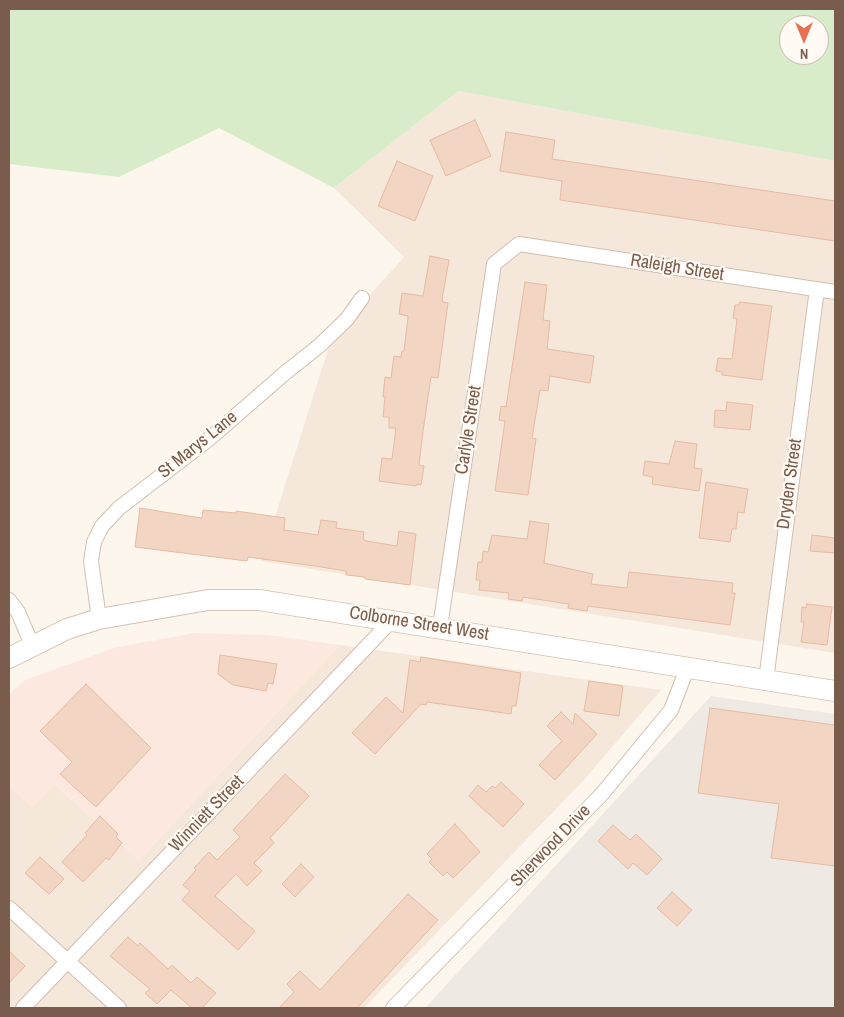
<!DOCTYPE html>
<html>
<head>
<meta charset="utf-8">
<style>
	body { margin:0 }
	#map { position:relative; width:844px; height:1017px; overflow:hidden; background:#fdf6ec; font-family:"Archivo Narrow",sans-serif }
	canvas { display:block }
	.frame { position:absolute; inset:0; border:10px solid #7a5c4d; pointer-events:none }
	.north { position:absolute; left:779px; top:15px; width:50px; height:50px; box-sizing:border-box; background:#fffaf3; border:1px solid #cabbb1; border-radius:50%; rotate:180deg; font-size:14px; font-weight:700; line-height:20px; text-align:center; color:#7a5c4d }
	.north::after { content:''; display:block; margin:auto; width:18px; height:22px; background:#e76f51; clip-path:polygon(50% 0,100% 100%,50% 72%,0 100%) }
</style>
</head>
<body>
<div id="map">
<canvas width="844" height="1017"></canvas>
<div class="frame"></div>
<div class="north">N</div>
</div>
<script>
const ctx = document.querySelector('canvas').getContext('2d');
ctx.lineJoin = 'round';
function fillPath(path, color) { ctx.fillStyle = color; ctx.fill(path, 'evenodd'); }
const poly = rows => new Path2D(rows.map(r => 'M' + r).join(''));
function strokePath(path, color, width, dash) { ctx.strokeStyle = color; ctx.lineWidth = width; ctx.lineCap = dash ? 'butt' : 'round'; ctx.setLineDash(dash || []); ctx.stroke(path); }
function drawText(font, color, halo, rows, align = 'center') {
  ctx.font = font + ' "Archivo Narrow",sans-serif'; ctx.lineWidth = 4.5; ctx.setLineDash([]); ctx.textBaseline = 'middle'; ctx.strokeStyle = halo; ctx.fillStyle = color; for (const [text, x, y, turn = 0] of rows) {
    ctx.save(); ctx.translate(x, y); ctx.rotate((+turn || 0) * Math.PI / 180); ctx.textAlign = isNaN(turn) ? turn : align; if (halo) ctx.strokeText(text, 0, 0); ctx.fillText(text, 0, 0); ctx.restore();
  }
}
fillPath(poly([
	[458,91,835,161,835,653,261,561,332,337,404,257,334,188],
	[340,645,661,690,583,781,364,1008,9,1008,9,785,32,808,54,784,139,860]
]), '#f5e8da');
fillPath(poly([
	[195,633,268,635,340,645,139,860,54,784,32,809,9,785,9,694,25,680,117,647]
]), '#fde8e0');
fillPath(poly([
	[711,696,835,714,835,1008,425,1008]
]), '#efe9e4');
fillPath(poly([
	[9,9,835,9,835,161,458,91,334,188,219,128,119,177,9,164],
	[789,25,819,25,819,55,789,55]
]), '#d8ecc9');
const building = poly([
	[475,120,491,156,446,176,430,140,475,120],
	[506,132,555,140,552,159,835,201,835,241,560,200,562,181,500,171,506,132],
	[397,161,433,176,415,221,378,206,397,161],
	[430,256,449,260,442,299,443,302,448,303,438,378,431,377,423,431,419,465,424,466,421,485,417,484,416,486,379,481,382,458,392,459,396,428,389,428,389,417,383,417,385,397,383,397,385,377,391,378,394,356,401,357,402,351,404,351,408,318,408,316,399,314,402,293,423,296,430,256],
	[525,282,547,285,543,320,550,321,547,349,594,356,590,383,550,376,548,391,540,390,532,438,536,439,528,495,495,491,505,421,499,420,501,406,506,407,525,282],
	[740,302,772,306,762,380,722,375,722,372,716,371,718,358,732,359,737,319,733,318,735,305,739,305,740,302],
	[727,402,753,405,750,430,714,427,715,410,726,411,727,402],
	[675,441,697,444,694,468,702,469,699,491,652,484,653,477,643,475,645,461,669,464,675,441],
	[706,482,748,489,744,513,738,512,736,529,732,529,730,542,699,538,706,482],
	[140,508,201,518,202,518,203,510,236,513,236,511,285,518,284,530,318,535,321,520,337,522,336,528,364,532,363,539,366,541,397,546,399,531,416,534,410,585,365,579,365,577,346,575,346,571,315,566,248,557,247,561,135,547,140,508],
	[530,521,549,524,544,563,593,574,591,584,627,588,629,572,733,583,732,593,735,593,730,625,588,606,587,611,568,608,569,604,523,597,522,601,508,599,509,593,479,590,480,580,476,580,478,562,482,562,483,551,488,552,492,535,527,539,530,521],
	[812,535,835,538,835,553,810,551,812,535],
	[807,604,832,607,827,645,801,642,804,622,801,622,802,607,806,608,807,604],
	[220,655,277,664,273,684,268,683,266,691,233,685,218,674,220,655],
	[421,657,521,673,516,706,512,706,511,714,427,702,426,705,421,704,375,754,352,733,386,697,403,713,410,660,420,662,421,657],
	[589,681,623,686,619,716,584,711,589,681],
	[86,684,151,748,96,807,60,774,72,762,40,731,86,684],
	[710,708,835,725,835,866,771,858,779,804,698,793,710,708],
	[561,712,573,724,575,713,597,734,555,780,539,765,562,741,547,726,561,712],
	[285,774,309,796,270,838,274,843,254,863,262,871,247,886,236,874,215,896,255,931,238,950,182,900,190,891,183,885,196,870,194,868,209,852,217,860,240,837,233,830,285,774],
	[501,782,524,804,503,827,469,796,478,785,486,792,492,786,495,788,501,782],
	[100,816,118,834,116,837,122,843,109,860,106,858,83,882,62,862,87,835,85,833,100,816],
	[455,824,480,852,453,878,447,872,443,876,429,862,432,859,427,854,455,824],
	[613,825,630,840,636,834,662,859,647,875,633,863,628,869,598,841,613,825],
	[40,857,64,879,49,894,25,873,40,857],
	[301,864,314,877,295,897,282,884,301,864],
	[672,892,692,910,677,926,657,908,672,892],
	[408,894,438,920,357,1008,279,1008,294,992,287,984,300,971,320,990,408,894],
	[128,937,138,946,140,943,168,969,172,965,191,983,197,977,216,993,202,1008,192,1008,171,990,157,1004,145,993,150,989,110,956,128,937],
	[9,951,25,966,9,983,9,951]
]);
fillPath(building, '#f3d5c3');
strokePath(building, '#e6bba3', 1);
const minor = poly([
	[9,600,18,612,32,645],
	[99,619,91,561,94,542,102,526,119,508,209,439,285,373,319,346,347,319,362,298],
	[440,627,494,264,519,244,835,292],
	[766,680,817,289],
	[9,908,119,1008],
	[23,1008,392,620],
	[393,1008,602,794,671,710,687,669]
]);
const secondary = poly([
	[9,658,67,629,99,619,208,600,259,600,835,691]
]);
strokePath(minor, '#d1beb0', 16);
strokePath(secondary, '#d6c0b0', 22);
strokePath(minor, '#fff', 14);
strokePath(secondary, '#fff', 20);
drawText('18px', '#7a5c4d', '#fffaf3', [
	["Raleigh Street",677,268,9],
	["Carlyle Street",469,430,-81],
	["St Marys Lane",198,445,-39],
	["Dryden Street",790,484,-82],
	["Colborne Street West",419,624,9],
	["Winniett Street",207,814,-46],
	["Sherwood Drive",551,846,-46]
]);
</script>
</body>
</html>
